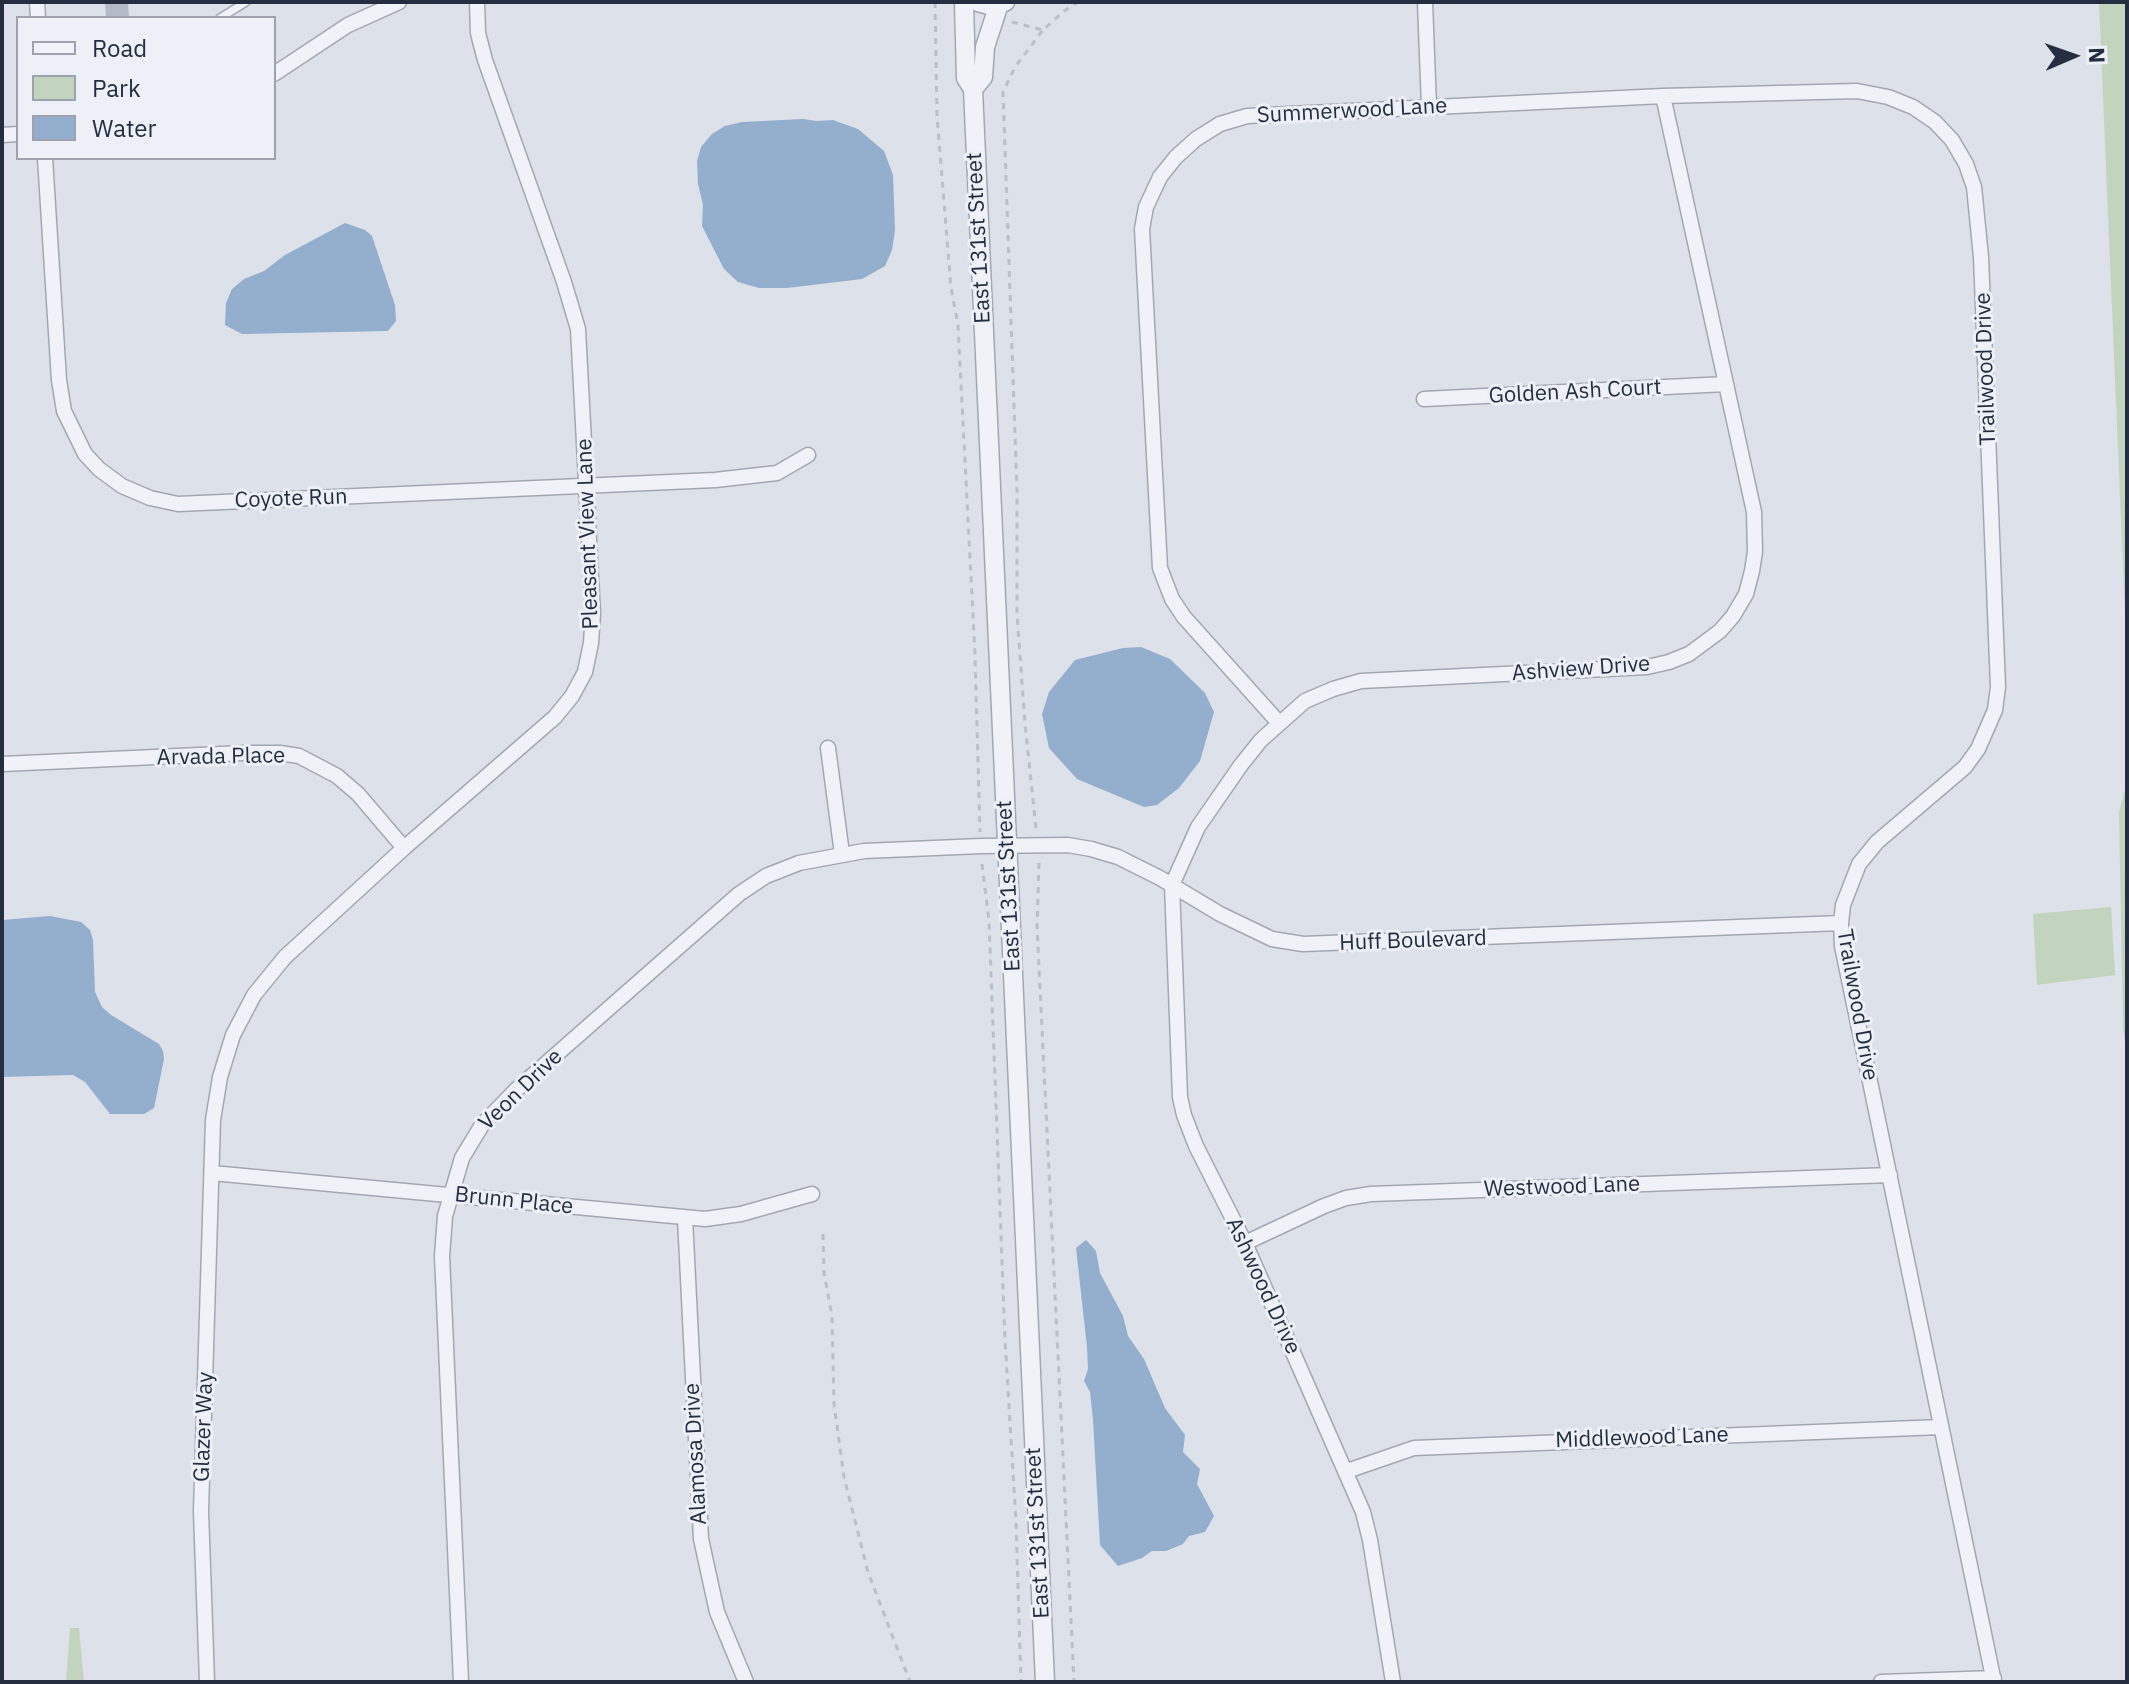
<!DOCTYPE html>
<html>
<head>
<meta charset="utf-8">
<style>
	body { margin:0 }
	#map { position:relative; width:2129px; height:1684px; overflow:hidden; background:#dde1e9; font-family:"IBM Plex Sans",sans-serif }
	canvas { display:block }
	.frame { position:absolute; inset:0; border:4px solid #252e41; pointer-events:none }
	.legend { position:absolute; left:16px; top:16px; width:260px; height:144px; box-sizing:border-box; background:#edf0f6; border:2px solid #9da2ae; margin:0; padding:10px 14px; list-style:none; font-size:24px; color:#252e41 }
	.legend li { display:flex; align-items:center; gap:16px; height:40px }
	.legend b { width:40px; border:2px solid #9da2ae }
	.north { position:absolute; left:2033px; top:16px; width:80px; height:80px; -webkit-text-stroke:6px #edf0f6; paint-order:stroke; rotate:88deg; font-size:22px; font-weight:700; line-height:32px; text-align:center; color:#252e41 }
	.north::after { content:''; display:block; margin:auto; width:28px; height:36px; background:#252e41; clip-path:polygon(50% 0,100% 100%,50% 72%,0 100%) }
</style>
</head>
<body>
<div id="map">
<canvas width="2129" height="1684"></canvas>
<div class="frame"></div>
<ul class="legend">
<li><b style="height:10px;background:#f0f2f7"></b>Road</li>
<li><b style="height:22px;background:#c2d4bd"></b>Park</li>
<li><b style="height:22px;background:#94aecd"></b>Water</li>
</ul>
<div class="north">N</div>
</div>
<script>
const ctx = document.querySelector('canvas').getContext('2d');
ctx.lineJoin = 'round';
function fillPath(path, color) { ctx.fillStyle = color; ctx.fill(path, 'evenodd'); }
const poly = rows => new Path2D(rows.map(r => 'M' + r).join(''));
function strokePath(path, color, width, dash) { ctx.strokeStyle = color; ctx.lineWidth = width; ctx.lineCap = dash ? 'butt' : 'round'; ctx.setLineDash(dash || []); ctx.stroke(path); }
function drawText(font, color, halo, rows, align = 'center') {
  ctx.font = font + ' "IBM Plex Sans",sans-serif'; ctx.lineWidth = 6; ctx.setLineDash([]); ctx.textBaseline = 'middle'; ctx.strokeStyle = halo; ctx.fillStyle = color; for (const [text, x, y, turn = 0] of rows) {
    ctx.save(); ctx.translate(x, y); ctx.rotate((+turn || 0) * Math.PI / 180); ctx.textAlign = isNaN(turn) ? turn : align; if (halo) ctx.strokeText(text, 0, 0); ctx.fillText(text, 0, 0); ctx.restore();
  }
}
fillPath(poly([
	[2099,2,2127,2,2127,662],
	[2127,783,2127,1058,2123,1027,2119,812],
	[2111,907,2115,975,2037,985,2033,914],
	[70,1628,79,1628,84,1682,66,1682]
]), '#c2d4bd');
fillPath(poly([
	[803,119,817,121,833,120,858,129,884,151,893,175,895,230,892,250,885,266,862,279,787,288,759,288,738,282,724,269,702,226,703,205,698,184,697,161,701,147,712,134,725,126,742,122],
	[345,223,365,230,372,236,395,305,396,321,388,331,242,334,225,325,226,303,232,289,244,279,264,271,285,255],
	[1141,647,1170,659,1205,693,1214,712,1200,761,1179,788,1157,805,1144,807,1077,779,1049,748,1042,714,1049,692,1075,660,1123,648],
	[50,916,81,922,90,930,93,940,95,992,102,1007,111,1015,159,1044,163,1051,164,1059,154,1108,144,1114,110,1114,85,1082,73,1075,2,1077,2,920],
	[1086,1240,1096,1251,1100,1273,1123,1316,1128,1336,1144,1359,1165,1408,1185,1435,1183,1452,1200,1469,1197,1484,1214,1516,1205,1532,1189,1536,1183,1544,1166,1551,1152,1551,1142,1558,1118,1566,1100,1545,1093,1420,1090,1392,1084,1381,1088,1369,1087,1347,1076,1248]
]), '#94aecd');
fillPath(poly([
	[105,2,128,2,129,18,106,18]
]), '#b4bac6');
const service = poly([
	[220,18,246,2]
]);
const minor = poly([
	[37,2,38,18],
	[1425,2,1429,107],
	[274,74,348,25,399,2],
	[2,135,18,134],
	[45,158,59,380,64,411,85,454,99,469,122,486,150,498,178,504,715,480,777,473,808,455],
	[1424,399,1726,384],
	[1279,723,1184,617,1172,599,1160,568,1142,229,1146,207,1160,177,1176,157,1196,139,1220,124,1247,116,1663,96,1857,91,1888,97,1913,107,1935,122,1952,140,1966,164,1974,187,1981,257,1998,687,1995,710,1978,749,1965,767,1877,842,1859,864,1843,905,1841,923,1842,946,1994,1682],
	[828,748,842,854],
	[2,764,243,753,280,753,299,756,337,776,358,794,404,848],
	[212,1173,705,1219,741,1214,812,1194],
	[685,1218,701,1539,717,1612,746,1682],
	[1245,1243,1324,1206,1346,1198,1371,1194,1890,1175],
	[1347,1471,1414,1448,1941,1427],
	[207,1682,201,1511,213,1120,220,1077,233,1035,254,995,285,957,404,848,555,717,572,696,585,672,591,643,593,614,578,329,564,282,485,60,478,33,477,2],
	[461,1682,442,1256,445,1216,462,1158,482,1125,517,1089,739,894,766,876,799,863,864,851,981,846,1068,845,1091,849,1118,857,1160,878,1220,914,1272,939,1303,944,1841,923],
	[1393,1682,1370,1540,1363,1512,1245,1243,1196,1146,1184,1115,1180,1097,1172,885,1198,827,1241,765,1261,740,1305,701,1333,689,1361,681,1647,667,1669,662,1689,654,1720,631,1733,616,1746,594,1752,571,1755,552,1754,512,1663,96],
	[1881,1682,1994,1678]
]);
const tertiary = poly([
	[964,2,966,78,973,89,1045,1682],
	[978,2,989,5,1005,2],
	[973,89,983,77,985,47,999,4]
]);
strokePath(service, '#a2a8b3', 10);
strokePath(minor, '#a2a8b3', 17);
strokePath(tertiary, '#a2a8b3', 21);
strokePath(poly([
	[935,2,937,116,951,288,958,325,975,655,980,832],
	[1012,22,1043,30,1064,11,1078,2],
	[1036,828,1025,724,1017,614,1017,492,1003,92,1015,67,1043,30],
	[1039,863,1037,926,1074,1682],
	[982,864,989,921,1005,1340,1016,1522,1021,1682],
	[823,1234,824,1273,832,1316,834,1404,844,1477,868,1572,910,1682]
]), '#bbbfc8', 3, [6, 6]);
strokePath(service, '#f0f2f7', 7);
strokePath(minor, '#f0f2f7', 14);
strokePath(tertiary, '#f0f2f7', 18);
drawText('22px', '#252e41', '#edf0f6', [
	["Summerwood Lane",1352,111,-3],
	["East 131st Street",979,238,-93],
	["Trailwood Drive",1986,369,-92],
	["Golden Ash Court",1575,392,-3],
	["Coyote Run",291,499,-2],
	["Pleasant View Lane",588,534,-92],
	["Ashview Drive",1581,669,-4],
	["Arvada Place",221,757,-1],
	["East 131st Street",1009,886,-93],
	["Huff Boulevard",1413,941,-2],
	["Trailwood Drive",1857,1005,80],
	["Veon Drive",521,1090,-44],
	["Westwood Lane",1562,1187,-2],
	["Brunn Place",514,1201,6],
	["Ashwood Drive",1263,1286,65],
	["Glazer Way",204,1427,-88],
	["Middlewood Lane",1642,1438,-2],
	["Alamosa Drive",696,1454,-93],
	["East 131st Street",1038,1533,-93]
]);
</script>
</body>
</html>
